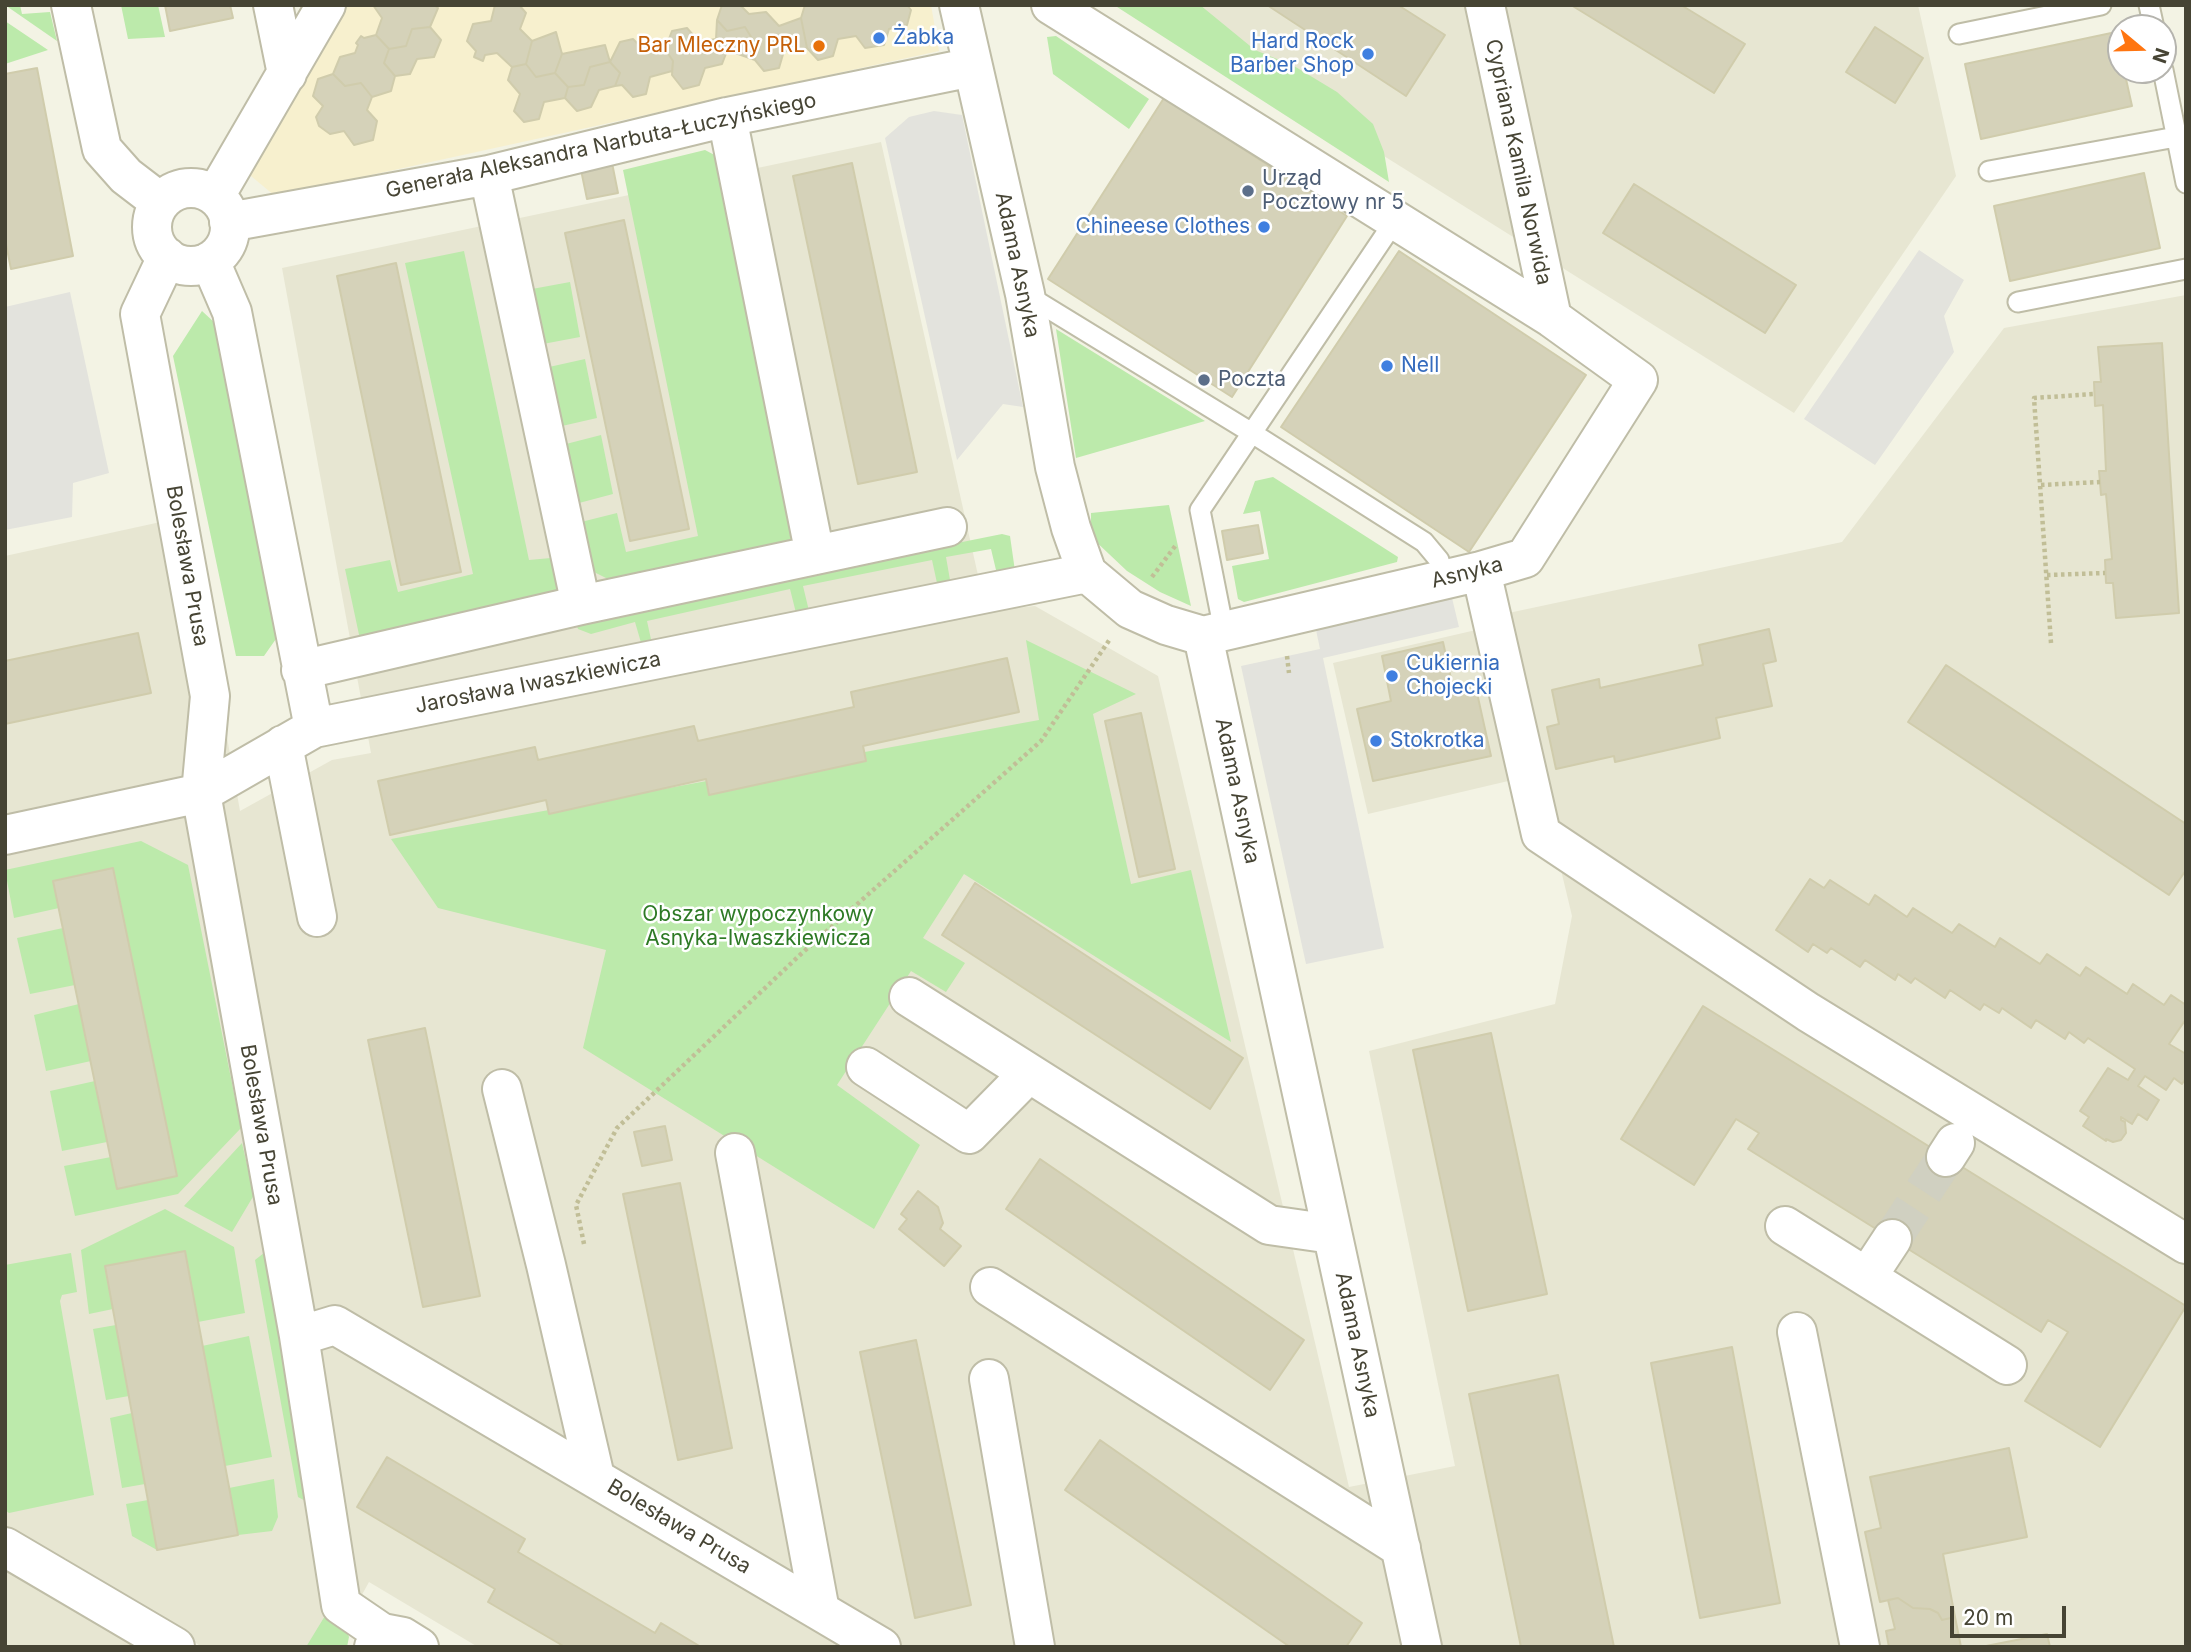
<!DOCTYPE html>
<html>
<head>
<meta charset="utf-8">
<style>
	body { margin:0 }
	#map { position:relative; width:2191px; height:1652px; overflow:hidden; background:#f3f3e4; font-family:Inter,sans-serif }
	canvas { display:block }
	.frame { position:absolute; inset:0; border:7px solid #464434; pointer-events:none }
	.north { position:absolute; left:2107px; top:14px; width:70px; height:70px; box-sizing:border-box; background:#fff; border:2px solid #b5b4ae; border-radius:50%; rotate:109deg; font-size:19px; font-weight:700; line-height:28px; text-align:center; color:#464434 }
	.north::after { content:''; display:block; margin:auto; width:24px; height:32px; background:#ff7510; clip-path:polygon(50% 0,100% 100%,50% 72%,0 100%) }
	.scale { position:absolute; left:1950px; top:1606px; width:116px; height:32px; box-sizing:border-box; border:4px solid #464434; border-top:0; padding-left:9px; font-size:21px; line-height:24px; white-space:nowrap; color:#464434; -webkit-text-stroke:5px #fff; paint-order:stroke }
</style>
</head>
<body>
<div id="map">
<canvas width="2191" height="1652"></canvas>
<div class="frame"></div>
<div class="north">N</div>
<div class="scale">20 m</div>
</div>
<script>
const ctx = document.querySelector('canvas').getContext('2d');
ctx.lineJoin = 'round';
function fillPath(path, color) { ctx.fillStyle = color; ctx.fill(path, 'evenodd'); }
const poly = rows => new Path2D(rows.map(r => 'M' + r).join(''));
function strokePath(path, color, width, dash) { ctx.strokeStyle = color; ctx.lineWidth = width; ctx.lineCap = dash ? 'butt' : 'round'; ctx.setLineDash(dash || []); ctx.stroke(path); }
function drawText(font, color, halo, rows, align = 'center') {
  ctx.font = font + ' Inter,sans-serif'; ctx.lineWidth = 5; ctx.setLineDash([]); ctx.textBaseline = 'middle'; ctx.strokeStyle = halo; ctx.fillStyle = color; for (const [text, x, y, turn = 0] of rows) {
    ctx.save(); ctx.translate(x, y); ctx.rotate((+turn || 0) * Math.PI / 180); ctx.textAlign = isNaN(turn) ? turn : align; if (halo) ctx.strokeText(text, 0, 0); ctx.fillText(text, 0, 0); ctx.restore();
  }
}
fillPath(poly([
	[1143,5,1918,5,1956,176,1794,413],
	[881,142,986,611,1035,606,1158,676,1349,1487,1455,1466,1369,1051,1555,1004,1572,916,1538,774,1368,814,1333,663,1502,624,1499,615,1842,542,2004,328,2186,295,2186,1647,478,1647,369,1582,333,1647,202,1647,65,1558,43,1593,139,1647,5,1647,5,556,188,516,240,811,332,760,371,753,282,268]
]), '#e7e6d2');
fillPath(poly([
	[340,5,931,5,939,51,275,196,245,171]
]), '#f7f0ce');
fillPath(poly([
	[5,5,20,5,22,14,50,12,57,41],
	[121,5,158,5,165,37,128,39],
	[1114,5,1200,5,1255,50,1294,66,1337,92,1373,124,1384,152,1389,182],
	[5,21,48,50,5,64],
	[1056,36,1149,99,1129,129,1053,74,1047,37],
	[705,150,724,160,801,533,793,550,626,588,592,571,581,522,617,513,626,552,698,536,623,170],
	[464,251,529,560,562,557,559,596,361,644,345,569,390,560,398,592,473,574,405,263],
	[570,282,580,337,543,344,532,289],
	[202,311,228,335,285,626,264,656,236,656,173,356],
	[1056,329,1205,421,1076,458],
	[585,359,597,418,562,426,549,367],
	[601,435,613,494,579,503,566,444],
	[1273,477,1398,557,1397,562,1244,602,1238,599,1232,566,1269,559,1260,511,1243,514,1255,481],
	[1169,505,1191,606,1160,592,1127,571,1091,537,1091,513],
	[1002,534,1010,536,1015,571,1003,574,996,570,991,549,946,557,950,580,937,583,932,560,803,586,809,611,796,613,790,589,647,621,652,644,642,646,635,622,591,634,578,629,575,620],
	[1026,640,1136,694,1093,714,1131,884,1191,870,1231,1042,964,874,923,938,965,963,946,992,911,971,837,1085,920,1145,874,1229,583,1048,606,950,438,908,391,839,1039,720],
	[141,841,188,865,241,1128,178,1194,75,1216,64,1166,111,1157,177,1175,113,868,54,881,59,908,14,918,5,870],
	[63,928,75,985,30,994,17,938],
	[79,1004,91,1061,46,1071,34,1015],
	[95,1081,107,1142,62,1151,50,1091],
	[242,1143,254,1195,232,1232,184,1206],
	[165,1209,234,1247,245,1313,198,1322,185,1251,105,1266,113,1309,89,1314,81,1250],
	[269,1249,311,1504,298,1497,255,1260],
	[71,1253,77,1292,62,1295,60,1301,94,1495,9,1513,5,1510,5,1265],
	[116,1325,129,1396,106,1400,93,1329],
	[249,1336,272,1457,225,1466,202,1346],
	[132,1413,145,1484,122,1488,110,1418],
	[274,1479,278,1517,272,1531,238,1535,229,1488],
	[148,1500,157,1550,132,1536,126,1504],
	[331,1606,342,1617,349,1637,347,1647,306,1647]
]), '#bceaab');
fillPath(poly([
	[934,111,962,115,1023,407,1003,404,957,460,885,138,909,117],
	[1919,250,1964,280,1944,316,1954,352,1875,465,1804,419],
	[70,292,109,473,73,483,72,517,5,530,5,307],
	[1452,598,1459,627,1323,658,1384,948,1306,964,1241,666,1320,649,1316,630]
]), '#e3e3dd');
const building = poly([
	[165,5,230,5,233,18,170,31,165,5],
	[373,5,434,5,438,8,430,27,412,29,406,46,389,49,376,35,382,18,373,5],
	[495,5,519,5,526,13,520,29,532,41,526,64,512,67,497,53,485,55,483,61,474,57,476,51,467,41,473,24,491,21,495,5],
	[722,5,740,5,749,14,766,12,779,26,801,18,807,48,784,51,779,68,764,71,755,60,756,45,745,27,727,31,717,20,722,5],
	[805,5,907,5,911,10,907,25,889,29,884,45,865,48,856,36,838,39,833,56,818,60,807,48,801,18,805,5],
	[1267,5,1398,5,1445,35,1406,96,1267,5],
	[1571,5,1681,5,1745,44,1714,93,1571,5],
	[717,20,727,31,745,27,756,45,755,60,727,50,716,39,717,20],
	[430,27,441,40,434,57,417,59,410,74,395,76,384,63,389,49,406,46,412,29,430,27],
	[1875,27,1923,58,1895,103,1846,72,1875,27],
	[687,28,699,42,716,39,727,51,722,64,705,68,699,85,683,89,672,75,673,61,665,49,672,31,687,28],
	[556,32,562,54,555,73,536,77,526,64,532,41,556,32],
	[2116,32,2121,55,2121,70,2124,70,2132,106,1981,139,1965,64,2116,32],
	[376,35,389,49,384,63,395,76,391,91,372,97,361,83,345,86,333,74,340,57,355,53,358,45,356,43,361,36,364,38,376,35],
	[633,39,647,53,665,49,673,61,672,71,650,77,646,94,633,97,622,85,615,86,620,73,610,62,620,42,633,39],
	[605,45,610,62,590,67,584,85,568,87,555,73,562,54,605,45],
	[610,62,620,73,615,86,599,90,591,107,577,111,565,98,568,87,584,85,590,67,610,62],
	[526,64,536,77,555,73,568,87,565,98,544,102,539,119,524,122,514,111,520,94,508,80,512,67,526,64],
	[37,68,73,256,11,269,5,239,5,74,37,68],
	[333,74,345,86,361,83,372,97,367,110,377,121,373,140,354,145,344,131,330,134,319,126,316,117,323,106,313,96,318,79,333,74],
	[1164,98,1347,216,1232,397,1048,279,1164,98],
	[611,158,618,193,587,199,580,165,611,158],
	[852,163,917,472,858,484,793,176,852,163],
	[2144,173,2160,248,2010,281,1994,206,2144,173],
	[1634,184,1796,285,1765,333,1603,233,1634,184],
	[624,220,689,529,630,541,565,233,624,220],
	[1399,251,1586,375,1469,552,1281,427,1399,251],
	[396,263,461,572,401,585,337,276,396,263],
	[2162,343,2179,613,2116,618,2113,583,2106,583,2105,560,2112,559,2106,494,2101,495,2100,482,2099,471,2106,471,2103,405,2095,406,2094,382,2101,382,2098,347,2162,343],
	[1258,525,1263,553,1227,560,1222,531,1258,525],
	[1769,629,1776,661,1763,664,1772,706,1716,718,1720,738,1615,762,1614,756,1556,769,1547,727,1559,724,1552,690,1599,679,1600,688,1703,665,1699,645,1769,629],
	[138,633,151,693,5,724,5,661,138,633],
	[1443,642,1453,688,1475,684,1491,756,1373,781,1357,709,1391,701,1382,656,1443,642],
	[1007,658,1019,712,863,746,866,761,709,795,706,779,549,814,546,800,390,835,378,781,535,747,538,760,694,726,698,741,854,707,851,692,1007,658],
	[1946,665,2186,824,2186,870,2169,895,1908,722,1946,665],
	[1141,713,1175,869,1139,877,1105,721,1141,713],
	[113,868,177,1176,117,1189,53,881,113,868],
	[1810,879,1824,888,1830,880,1869,905,1875,895,1907,917,1913,908,1952,933,1959,924,1995,947,2000,938,2040,964,2047,954,2080,976,2086,967,2127,994,2133,984,2164,1005,2171,995,2186,1005,2186,1019,2169,1044,2186,1054,2186,1078,2182,1084,2174,1078,2166,1090,2145,1076,2138,1086,2159,1100,2147,1120,2138,1114,2132,1124,2121,1117,2121,1120,2125,1122,2126,1133,2121,1140,2113,1142,2106,1139,2106,1141,2083,1126,2089,1117,2080,1111,2108,1068,2128,1080,2135,1069,2088,1038,2084,1043,2069,1032,2065,1039,2036,1020,2031,1028,2002,1008,1999,1013,1984,1004,1980,1010,1950,990,1945,998,1915,978,1911,983,1898,974,1895,980,1865,960,1860,967,1831,948,1827,953,1813,944,1808,952,1776,930,1810,879],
	[975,883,1243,1058,1210,1109,942,935,975,883],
	[1703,1006,2186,1306,2100,1447,2025,1401,2068,1332,2048,1320,2041,1332,1748,1149,1759,1133,1736,1119,1694,1185,1621,1139,1703,1006],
	[425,1028,480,1296,423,1307,368,1040,425,1028],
	[1491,1033,1547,1294,1468,1311,1413,1050,1491,1033],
	[665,1126,672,1160,642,1166,634,1132,665,1126],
	[1040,1159,1304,1340,1270,1390,1006,1209,1040,1159],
	[680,1183,732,1448,678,1460,623,1194,680,1183],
	[918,1191,938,1207,943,1223,940,1229,961,1246,944,1266,899,1229,907,1219,901,1214,918,1191],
	[185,1251,238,1535,157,1550,105,1266,185,1251],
	[916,1340,971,1605,915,1618,860,1352,916,1340],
	[1732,1347,1780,1603,1700,1618,1651,1363,1732,1347],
	[1558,1375,1614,1647,1521,1647,1469,1394,1558,1375],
	[1100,1440,1362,1623,1346,1647,1290,1647,1065,1490,1100,1440],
	[2009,1448,2027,1537,1943,1554,1955,1617,1942,1620,1938,1613,1930,1609,1913,1608,1898,1598,1880,1602,1865,1532,1881,1528,1870,1477,2009,1448],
	[387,1457,525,1539,518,1552,655,1633,661,1623,701,1647,565,1647,488,1602,495,1589,357,1507,387,1457],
	[1898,1598,1913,1608,1930,1609,1938,1613,1942,1620,1955,1617,1961,1647,1889,1647,1886,1631,1895,1629,1888,1600,1898,1598],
	[2047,1634,2050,1647,1981,1647,2047,1634]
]);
fillPath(building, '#d5d2b9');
strokePath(building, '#d0ccac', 2);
strokePath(poly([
	[1892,1239,1946,1157]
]), '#d0d0c1', 38, [38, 19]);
const service = poly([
	[2149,5,2154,28],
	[1959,34,2101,5],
	[2163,70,2186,183],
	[1989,171,2176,137],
	[1025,294,1252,433,1424,542,1439,560,1443,580],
	[2018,302,2186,269],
	[1224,631,1200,510,1396,219]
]);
const minor = poly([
	[71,5,102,149,126,176,160,202],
	[273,5,287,74],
	[959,5,1025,294,1055,467,1071,528,1087,573,1130,609,1166,625,1203,636,1422,1647],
	[1051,5,1552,318,1638,380,1525,558,1481,571,1203,636],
	[1485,5,1552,318],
	[727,117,815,555],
	[489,175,581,605],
	'152 227a39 39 0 1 1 78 0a39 39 0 1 1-78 0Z',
	[215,196,326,5],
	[229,222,489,175,727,117,973,67],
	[167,257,140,314,210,696,201,793,299,1336,341,1605,382,1633,374,1647],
	[210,261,232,312,314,728],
	[1481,571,1541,834,1808,1012,2186,1244],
	[301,670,581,605,947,527],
	[283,745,317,917],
	[5,835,201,793,314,728,1087,573],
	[909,997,1269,1225,1332,1234],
	[866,1067,969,1134,1029,1073],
	[502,1089,546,1265,595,1477],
	[735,1153,820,1611],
	[1946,1157,1955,1143],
	[1785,1226,2007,1365],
	[1867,1277,1892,1239],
	[990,1287,1401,1548],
	[1797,1332,1860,1647],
	[299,1336,335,1325,881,1647],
	[989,1379,1035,1647],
	[5,1547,175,1647],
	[382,1633,403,1637,419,1647]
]);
strokePath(service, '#bfbda7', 23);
strokePath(minor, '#bfbda7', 42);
strokePath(poly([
	[2041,485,2100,482],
	[2047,575,2105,573],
	[1152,577,1176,545],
	[2051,643,2034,398,2094,394],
	[1287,656,1289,673],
	[584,1244,576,1205,617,1128,801,954,1041,741,1110,639]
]), '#c1be97', 4.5, [3.5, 3.5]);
strokePath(service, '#fff', 19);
strokePath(minor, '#fff', 38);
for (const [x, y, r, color] of [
	[879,38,7,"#3f7fe0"],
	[819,46,7,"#e8710a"],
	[1368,54,7,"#3f7fe0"],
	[1248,191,7,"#5c6f8a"],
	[1264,227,7,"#3f7fe0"],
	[1387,366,7,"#3f7fe0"],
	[1204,380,7,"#5c6f8a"],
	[1392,676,7,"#3f7fe0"],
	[1376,741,7,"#3f7fe0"]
]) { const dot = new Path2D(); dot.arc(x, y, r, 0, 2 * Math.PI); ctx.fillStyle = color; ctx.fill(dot); strokePath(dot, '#fff', 2.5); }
drawText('21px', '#366cbe', '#fff', [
	["Żabka",893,38],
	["Hard Rock",1354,42,"right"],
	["Barber Shop",1354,66,"right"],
	["Chineese Clothes",1250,227,"right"],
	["Nell",1401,366],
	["Cukiernia",1406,664],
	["Chojecki",1406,688],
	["Stokrotka",1390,741]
], 'left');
drawText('21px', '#c56008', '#fff', [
	["Bar Mleczny PRL",805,46]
], 'right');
drawText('21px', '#464434', '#fff', [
	["Generała Aleksandra Narbuta-Łuczyńskiego",601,146,-12],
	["Cypriana Kamila Norwida",1518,162,78],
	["Adama Asnyka",1017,265,78],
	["Bolesława Prusa",187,566,80],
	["Asnyka",1467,573,-14],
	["Jarosława Iwaszkiewicza",538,683,-11],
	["Adama Asnyka",1237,791,78],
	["Bolesława Prusa",261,1125,80],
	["Adama Asnyka",1357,1345,78],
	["Bolesława Prusa",679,1527,31]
]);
drawText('21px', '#4e5e75', '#fff', [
	["Urząd",1262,179],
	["Pocztowy nr 5",1262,203],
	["Poczta",1218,380]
], 'left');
drawText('21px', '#2e7a25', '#fff', [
	["Obszar wypoczynkowy",758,915],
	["Asnyka-Iwaszkiewicza",758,939]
]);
</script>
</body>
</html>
